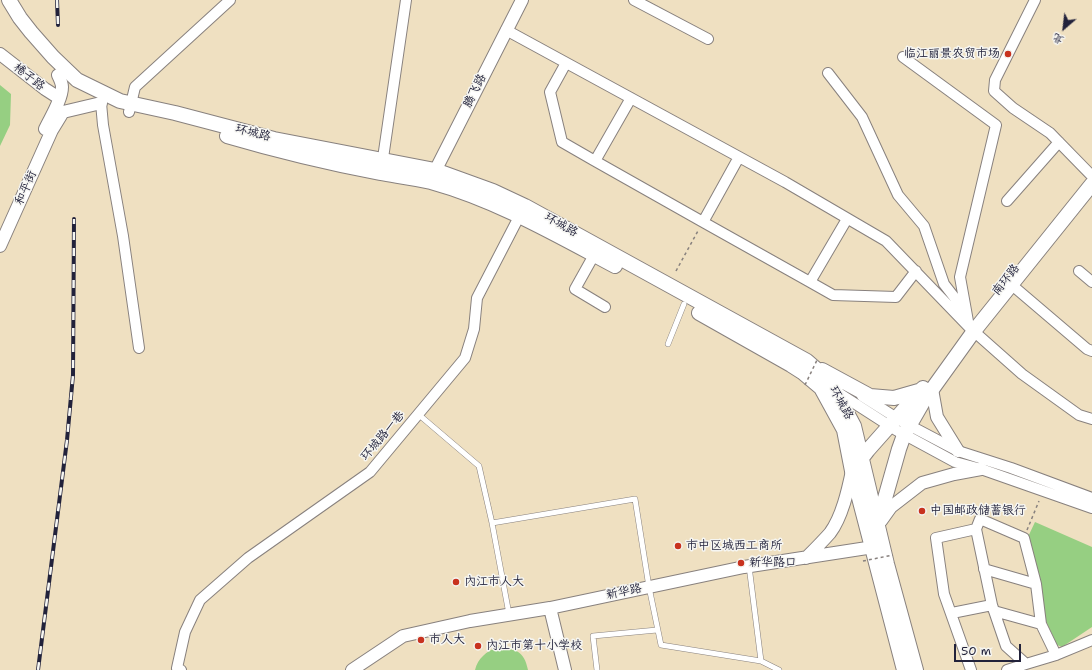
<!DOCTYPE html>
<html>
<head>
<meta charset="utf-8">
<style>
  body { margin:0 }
  #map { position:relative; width:1092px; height:670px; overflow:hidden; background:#efe0c1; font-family:"Shantell Sans","LXGW WenKai TC",sans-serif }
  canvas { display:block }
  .north { position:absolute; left:1044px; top:8px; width:40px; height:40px; -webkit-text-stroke:3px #f6f6f2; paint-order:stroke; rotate:208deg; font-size:11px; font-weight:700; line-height:16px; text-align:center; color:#22223b }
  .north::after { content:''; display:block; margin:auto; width:14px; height:18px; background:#22223b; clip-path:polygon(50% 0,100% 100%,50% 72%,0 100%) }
  .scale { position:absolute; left:954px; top:644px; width:67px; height:18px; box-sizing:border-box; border:2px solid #22223b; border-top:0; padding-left:5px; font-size:12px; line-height:14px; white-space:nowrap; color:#22223b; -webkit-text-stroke:3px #f6f6f2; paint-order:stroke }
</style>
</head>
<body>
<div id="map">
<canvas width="1092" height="670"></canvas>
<div class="north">北</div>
<div class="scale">50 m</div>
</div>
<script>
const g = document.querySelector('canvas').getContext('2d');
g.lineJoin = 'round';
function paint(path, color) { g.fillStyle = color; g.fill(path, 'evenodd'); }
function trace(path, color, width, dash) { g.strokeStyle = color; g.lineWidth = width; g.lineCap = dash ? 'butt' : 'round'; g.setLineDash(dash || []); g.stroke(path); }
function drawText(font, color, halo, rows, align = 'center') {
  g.font = font + ' "Shantell Sans","LXGW WenKai TC",sans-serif'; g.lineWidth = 3; g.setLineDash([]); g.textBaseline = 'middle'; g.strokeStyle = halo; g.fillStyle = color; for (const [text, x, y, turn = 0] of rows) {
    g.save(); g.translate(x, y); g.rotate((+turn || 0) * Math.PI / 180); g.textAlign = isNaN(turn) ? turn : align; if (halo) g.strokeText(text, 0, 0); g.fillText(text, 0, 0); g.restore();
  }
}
paint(new Path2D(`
  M0 85 11 94 10 125 0 146Z
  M1035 522 1092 547V627L1062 647 1057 645 1046 621 1040 583 1027 539Z
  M497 647C515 649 524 650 528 670H475C478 658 486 652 497 647Z`), '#96cf82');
const service = new Path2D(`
  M668 344 684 304
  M418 414 479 466 492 523
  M509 614 492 523 635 499 649 587 661 645 761 661 749 566
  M761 661 779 670
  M597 670 593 636 657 630`);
const minor = new Path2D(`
  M634 0 708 39
  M1035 0 995 80 994 91 1013 108 1050 133 1092 176
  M506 30 785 182 886 241 969 327 1022 374 1079 415 1092 419
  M903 57 996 125 960 277 969 327
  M566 63 550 92 562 142 595 161
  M828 73 862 117 898 195 924 226 944 284 965 311
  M631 98 595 161 703 222
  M101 103 103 125 123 236 139 348
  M129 112 135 87 230 0
  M739 157 703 222 810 282
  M382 165 406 0
  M1007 201 1059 142
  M847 219 810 282 833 295 896 297 916 271
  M594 255 575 289 605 307
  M1079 271 1092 282
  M1006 280 1087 349 1092 351
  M837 392 896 430 955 462 981 469 1092 508
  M862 396 903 422 958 451 1011 468 1092 498
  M980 519 1024 538 1036 584 1041 624 1056 655 1026 664 1006 646 992 605 976 529Z
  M984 569 1036 584
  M994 611 1041 624
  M952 613 992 605
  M1056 655 1092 640
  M181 670 177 668 185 632 200 600 248 558 370 472 465 358 474 329 477 298 522 211
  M971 670 944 594 936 538 976 529
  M1007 670 1026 664`);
const tertiary = new Path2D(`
  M0 54 45 89 59 98
  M45 129C50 118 62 100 62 87 62 83 60 79 58 75
  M432 177 522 0
  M0 246 52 130 63 112 101 103
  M932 389 937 417 958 451
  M881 521 891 507 922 483 954 474 981 469
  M806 558C814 550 823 541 830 533 842 517 848 490 852 471
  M550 608 565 670
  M352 670 403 636 470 621 550 608 744 567 880 546`);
const secondary = new Path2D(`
  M9 0 20 18 31 32 53 57 77 80 120 101 175 113 274 139 435 170 493 191 525 206 807 361 830 381 854 426 887 564 916 670
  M227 136C278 151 329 163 380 173 397 176 414 178 431 182 496 200 555 234 615 266
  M699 313 791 365 802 372 821 388 844 430 852 471 904 670
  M822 370 870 396 894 398 922 390
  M858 463 868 450 923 388
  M878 523 899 449 904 435 923 402 974 331 1092 184`);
trace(service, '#88817e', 6);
trace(minor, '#88817e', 12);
trace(tertiary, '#88817e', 14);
trace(secondary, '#88817e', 16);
trace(new Path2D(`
  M676 271 699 229
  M1027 530 1039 501`), '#88817e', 1.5, [3, 3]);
trace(service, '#fff', 5);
trace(minor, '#fff', 10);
trace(tertiary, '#fff', 12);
trace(secondary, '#fff', 14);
const rail = new Path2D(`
  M57 0 58 25
  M38 670 67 440 73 375 74 219`);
trace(rail, '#22223b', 4);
trace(rail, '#f6f6f2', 2.5, [8]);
trace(new Path2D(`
  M805 385 818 358
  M863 561 893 555`), '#88817e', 1.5, [3, 3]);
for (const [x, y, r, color] of [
  [1008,54,4,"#c8321e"],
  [922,511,4,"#c8321e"],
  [678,546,4,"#c8321e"],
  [741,563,4,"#c8321e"],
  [456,582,4,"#c8321e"],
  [421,640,4,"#c8321e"],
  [478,646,4,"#c8321e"]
]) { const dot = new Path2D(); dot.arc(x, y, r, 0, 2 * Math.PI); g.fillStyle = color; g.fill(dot); trace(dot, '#f6f6f2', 1.5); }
drawText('12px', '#22223b', '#f6f6f2', [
  ["临江丽景农贸市场",1000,54,"right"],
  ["中国邮政储蓄银行",930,511],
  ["市中区城西工商所",686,546],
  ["新华路口",749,563],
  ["内江市人大",464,582],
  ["市人大",429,640],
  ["内江市第十小学校",486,646]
], 'left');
drawText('12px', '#22223b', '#f6f6f2', [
  ["棬子路",29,77,38],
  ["腾飞路",475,91,-63],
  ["环城路",253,133,14],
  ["和平街",26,188,-66],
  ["环城路",561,225,29],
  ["南环路",1006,280,-52],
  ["环城路",841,403,61],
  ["环城路一巷",383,436,-50],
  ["新华路",624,592,-12]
]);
</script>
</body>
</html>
